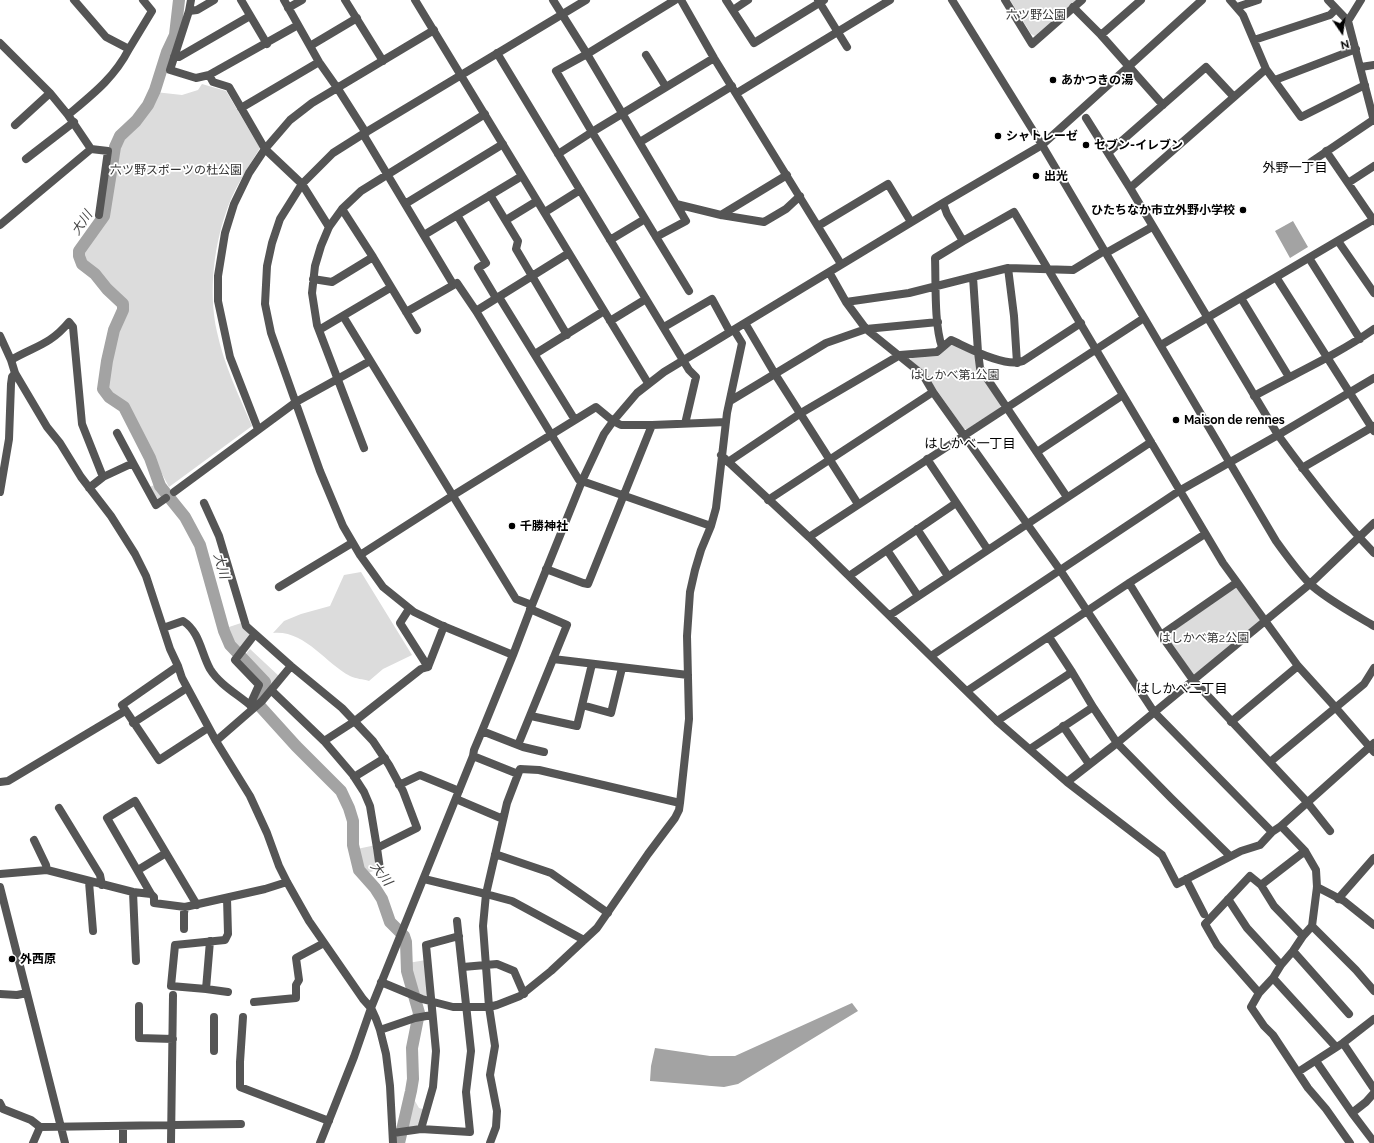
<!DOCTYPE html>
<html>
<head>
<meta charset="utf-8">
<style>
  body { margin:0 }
  #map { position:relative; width:1374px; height:1143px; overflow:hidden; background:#fff; font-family:Raleway,sans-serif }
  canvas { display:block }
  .north { position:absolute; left:1322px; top:12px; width:40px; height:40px; -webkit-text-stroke:3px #fff; paint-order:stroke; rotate:167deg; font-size:11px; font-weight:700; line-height:16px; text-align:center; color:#000 }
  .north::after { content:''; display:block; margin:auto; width:14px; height:18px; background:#000; clip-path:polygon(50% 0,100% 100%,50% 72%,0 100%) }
</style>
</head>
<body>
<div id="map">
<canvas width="1374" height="1143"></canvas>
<div class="north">N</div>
</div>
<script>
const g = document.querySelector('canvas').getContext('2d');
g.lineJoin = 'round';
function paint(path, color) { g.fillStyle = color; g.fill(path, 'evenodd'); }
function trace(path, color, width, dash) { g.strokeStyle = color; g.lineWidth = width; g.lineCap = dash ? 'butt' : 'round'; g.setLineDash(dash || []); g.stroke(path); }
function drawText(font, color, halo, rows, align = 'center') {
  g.font = font + ' Raleway,"Noto Sans JP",sans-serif'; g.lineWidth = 3.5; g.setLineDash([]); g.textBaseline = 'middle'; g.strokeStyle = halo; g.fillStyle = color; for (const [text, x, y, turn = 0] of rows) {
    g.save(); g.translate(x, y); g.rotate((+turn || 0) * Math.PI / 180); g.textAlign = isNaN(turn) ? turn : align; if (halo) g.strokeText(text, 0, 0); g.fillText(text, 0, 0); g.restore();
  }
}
paint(new Path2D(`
  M1010 0H1076L1035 36 1031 34Z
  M202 84 226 91 260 148C249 166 237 184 229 204 214 243 208 291 217 332 224 365 239 396 252 426L169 487 126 406 108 392 105 386 114 336 125 309V305L123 301 99 275 83 262 80 257 81 251 105 217 116 148 121 137 137 121 149 106 155 92 182 95 198 90Z
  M951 343 975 354 1001 405 1000 408 967 429H964L922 369 910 360 912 358 939 356Z
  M162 476 170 491 157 499 150 487 160 482Z
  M361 572 412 655 383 669 369 681C363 679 356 679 350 676 325 663 305 630 273 633L284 621 301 614 330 606 344 575Z
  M1236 587 1261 621 1195 676 1168 640V633Z
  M244 622 254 634 240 652 231 644 226 628Z
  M250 649 280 677 264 695 267 682 244 656Z
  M376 845 378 869 366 874 362 869 357 849Z
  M426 960 429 993 425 997 415 994 408 971V963Z
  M412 1096 419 1108 426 1110 420 1128 402 1130Z`), '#dcdcdc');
paint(new Path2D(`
  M1293 221 1308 247 1290 258 1275 231Z
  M852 1003 858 1011 738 1084 724 1087 650 1081 651 1066 655 1048 710 1056H735Z`), '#a3a3a3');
trace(new Path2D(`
  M179 0 175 35 167 52 155 90 148 105 136 121 120 136 115 147 104 216 79 251V256L82 264 95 274 107 289 123 304V310L114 330 107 361 103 389 109 397 124 407 150 458 160 486 185 517 200 545 224 631 230 645 265 682 261 693 257 701 258 704 296 746 341 791 349 808 353 821V845L359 870 375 888 382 899 390 922 404 936 406 942 407 971 419 1013 412 1048 413 1079 411 1091 399 1143`), '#a3a3a3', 12);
trace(new Path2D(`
  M191 0 189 11 170 70 196 78 209 75 298 25
  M241 0 267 44
  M284 0 319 62 338 89 366 133
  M345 0 383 61
  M415 0 648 383
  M553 0 587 54 676 204 721 215 764 222 786 209 800 196
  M681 0 714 58 841 264
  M726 0 754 43 824 0
  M818 0 847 47
  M952 0 1042 145 1276 541C1286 555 1297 570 1309 583 1326 599 1354 614 1374 626
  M1005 0 1032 44 1082 0
  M1230 0 1243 15 1266 69 1301 117 1365 85
  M1328 0 1348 21 1374 121
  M1073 7 1101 35 1163 105
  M1237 7 1258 0
  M288 8 302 0
  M733 10 748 0
  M189 11 197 10 214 0
  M1348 21 1361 0
  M1101 35 1141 0
  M1254 40 1330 15 1336 9
  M0 43 50 93 68 115 91 149 0 225
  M310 46 357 18
  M129 49 152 11 143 0
  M497 53 689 370 696 377 685 424
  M646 55 666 87
  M174 57H179L250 16
  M1361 67 1374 65
  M209 75 213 82 229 87 265 149 302 184 329 227
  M1275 80 1356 49
  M737 93 890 0
  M241 108 319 62
  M68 115C93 94 114 78 129 49L106 37 74 0
  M1086 118 1130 188 1278 435C1308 476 1339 517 1374 553
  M15 125 50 93
  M363 134 453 284
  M640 142 732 86
  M91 149 108 151 99 215
  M1326 151 1374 221
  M1108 153 1206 67 1234 97
  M558 154 592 132 556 71 587 54 675 0
  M26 159 74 122
  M1311 162 1373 120
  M1348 183 1374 166
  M1130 188 1266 69
  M490 195 518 241 516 249 567 335
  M405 204 503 144
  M342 209 373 257
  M545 212 580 190
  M457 215 486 263 478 268 496 298
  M721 215 787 175
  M506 220 537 201
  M818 226 888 184 911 222
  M424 235 522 176
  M656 237 686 221 676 204
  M610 240 645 219
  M963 241 1014 212 1223 563 1298 666 1336 708 1374 752
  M1338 241 1374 293
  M1106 253 1152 227
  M1309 258 1360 339
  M1008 268 1014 316 1017 363
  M829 272 846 302 866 329 923 375 933 392 1060 570 1154 712 1272 832
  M973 277 978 352 980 368 1067 497
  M1276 277 1374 431
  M313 279 332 282 373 257 417 330
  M689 291 592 132 714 58
  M499 297 575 420
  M1241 298 1289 377
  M846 302 909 293 1008 268 1073 270 1104 251
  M476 311 569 253
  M406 312 457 283 476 311 579 480 711 526
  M343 316 516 599 532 605
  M610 321 646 299
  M745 323 775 374 858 504
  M664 327 712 299 730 332
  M319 330 390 288
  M0 336 11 360 15 373 47 427 60 443 81 477 111 516 135 554 146 576 170 649 178 666 182 678 216 741 250 796 267 833 279 866 287 882 309 921 363 999 371 1008 376 1019 380 1030 386 1054 390 1086 393 1143
  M1161 345 1373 220
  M942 347C934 324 936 283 935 258L963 241 947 214 943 203
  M535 354 604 311
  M11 360C35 346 50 345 69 322L73 327 82 424 103 477
  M1254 396C1294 374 1337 355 1374 329
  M730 401 826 343 866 329 938 322
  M258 429 230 357 218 301V276L225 233 234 204 249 173 265 149 290 120 312 103 434 30
  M117 433 133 463
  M364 448 317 325 312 293 315 266 321 246 329 227 342 209 361 191 485 114
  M1037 452 1123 395
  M721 455 809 537 997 721 1067 782 1162 855 1177 884 1241 851 1260 845 1272 832 1281 826 1374 743
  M927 459 988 550
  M728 462 801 413 900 355 937 352 951 340C969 348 1005 368 1023 361L1081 323
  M1302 468 1374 426
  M89 488 103 477 133 463 156 505 166 498
  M0 492 9 439 11 384 12 377 15 373
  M174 492 296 402 370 361
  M768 500 933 392
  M204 503 219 536 246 626 291 666 342 708 373 741 389 765 403 791 417 828 377 848 370 806 364 792 353 775 324 741 272 691
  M917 529 948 576
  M809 537 1144 318
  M887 550 918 596
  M360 555 452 496 596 407 613 421 621 425H652
  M546 569 583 583 588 584 652 425 726 422
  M849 576 956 503
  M1129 583 1161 635 1193 680 1307 802 1330 831
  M279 587 352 543
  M409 609 400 623 428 667
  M890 615 1151 442
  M163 628 183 621C200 632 201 653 210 669 219 684 237 694 250 705
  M1161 635 1236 583
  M1049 637 1072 672 1093 707 1117 743 1171 798 1230 856
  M513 655 532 605 582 481 604 434 614 420 637 393 664 372 943 203 1042 145 1202 0
  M931 656 1179 491 1278 435 1374 378
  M553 659 688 675
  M178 666 122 705 159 760 208 728
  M967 691 1129 583 1205 534
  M582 705 611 713 622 668
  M252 709 250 705 259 685 235 660 255 634
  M531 716 577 726 592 664
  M997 721 1072 672
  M1231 722 1298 666
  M133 723 187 688
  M1063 726 1089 764
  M482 731 523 747 544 752
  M216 741 262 701 291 666
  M324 741 355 721 421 669 428 667 444 626
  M518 745 567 625 530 609
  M1030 749 1093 707
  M473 756 518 774
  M1270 762 1364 684 1374 668
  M354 777 385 758
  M0 782 8 781 125 711
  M1067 782 1117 743 1310 584 1374 523
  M399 785 420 775 459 791
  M456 799 503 819
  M59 808 100 875 102 885
  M1281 826 1305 851 1316 870 1317 887 1312 926 1303 936 1293 951 1281 965 1273 978 1259 993 1251 1007 1264 1026 1273 1035 1308 1088 1326 1109 1350 1143
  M34 840 46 865 47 870
  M377 848 380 869
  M495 854 551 873 608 913
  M138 870 166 853
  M0 874 47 870 133 892 151 894 154 897V903L185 907 265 889 287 882
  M424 879 486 894 483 926 489 1007 495 1046 490 1075 497 1111 496 1127 490 1143
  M1186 879 1204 914
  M89 882 93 931
  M1261 885 1305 851
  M0 887 65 1143
  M1317 887 1344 901 1374 925
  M133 892 136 961
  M151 894 107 818 135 801 197 905
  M1228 899 1247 928 1281 965
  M1338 899 1374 858
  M1312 926 1356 970 1374 991
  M184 929V913L185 907
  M584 940 512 901 486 894 507 803 520 769 539 770 680 803
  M210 941 206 989 171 986 175 945 225 940 228 934 227 898
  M1293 951 1349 1014
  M463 967 497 964 514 971 524 994
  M1273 978 1336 1047
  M381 982 422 999 453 1007H489L497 1005 520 996 551 971 597 928 648 854 675 818 679 810 680 803 689 719 687 636 690 592 695 570 701 550 711 526 716 508 727 413 742 343 734 330
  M206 989 228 992
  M1259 993 1217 945 1205 924 1250 876 1261 885 1274 906 1303 936
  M0 994 17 995 27 993
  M254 1002 296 998V985L299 980 296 958 324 943
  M139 1006V1038L173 1039
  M214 1017V1051
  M243 1017 240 1062V1087L329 1121
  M380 1030 415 1018 432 1015
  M1343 1043 1374 1089
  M1316 1061 1352 1113 1374 1142
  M1298 1072 1343 1043 1374 1019
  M0 1103 3 1109 31 1120 40 1127 241 1124
  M1352 1113 1366 1102 1374 1093
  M421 1129 470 1132 466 1092 471 1051 457 921
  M393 1133 421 1129 433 1087 436 1051 426 945 459 936
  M33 1143 40 1127
  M123 1143V1126
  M171 1143 173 995
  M320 1143 354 1057 371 1008 473 756 474 750 482 731 513 655 443 626 414 612 383 587 360 555 343 526 320 471 271 333 265 304 267 266 272 243 280 219 302 184 333 153 363 134 586 0`), '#555', 8);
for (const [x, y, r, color] of [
  [1053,80,4,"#000"],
  [998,136,4,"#000"],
  [1086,145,4,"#000"],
  [1036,176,4,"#000"],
  [1243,210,4,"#000"],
  [1176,420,4,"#000"],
  [512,526,4,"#000"],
  [12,959,4,"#000"]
]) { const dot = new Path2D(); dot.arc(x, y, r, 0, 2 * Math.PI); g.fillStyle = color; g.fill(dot); trace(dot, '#fff', 1.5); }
drawText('12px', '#333', '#fff', [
  ["六ツ野公園",1036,15],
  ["六ツ野スポーツの杜公園",176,170],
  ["はしかべ第1公園",955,375],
  ["はしかべ第2公園",1204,638]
]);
drawText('bold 12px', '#000', '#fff', [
  ["あかつきの湯",1061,80],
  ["シャトレーゼ",1006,136],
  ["セブン-イレブン",1094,145],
  ["出光",1044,176],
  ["ひたちなか市立外野小学校",1235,210,"right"],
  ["Maison de rennes",1184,420],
  ["千勝神社",520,526],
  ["外西原",20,959]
], 'left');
drawText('13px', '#000', '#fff', [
  ["外野一丁目",1295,168],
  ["はしかべ一丁目",970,444],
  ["はしかべ二丁目",1182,689]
]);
drawText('italic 13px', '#444', '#fff', [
  ["大川",82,223,-56],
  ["大川",221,566,74],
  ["大川",381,874,53]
]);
</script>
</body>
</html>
